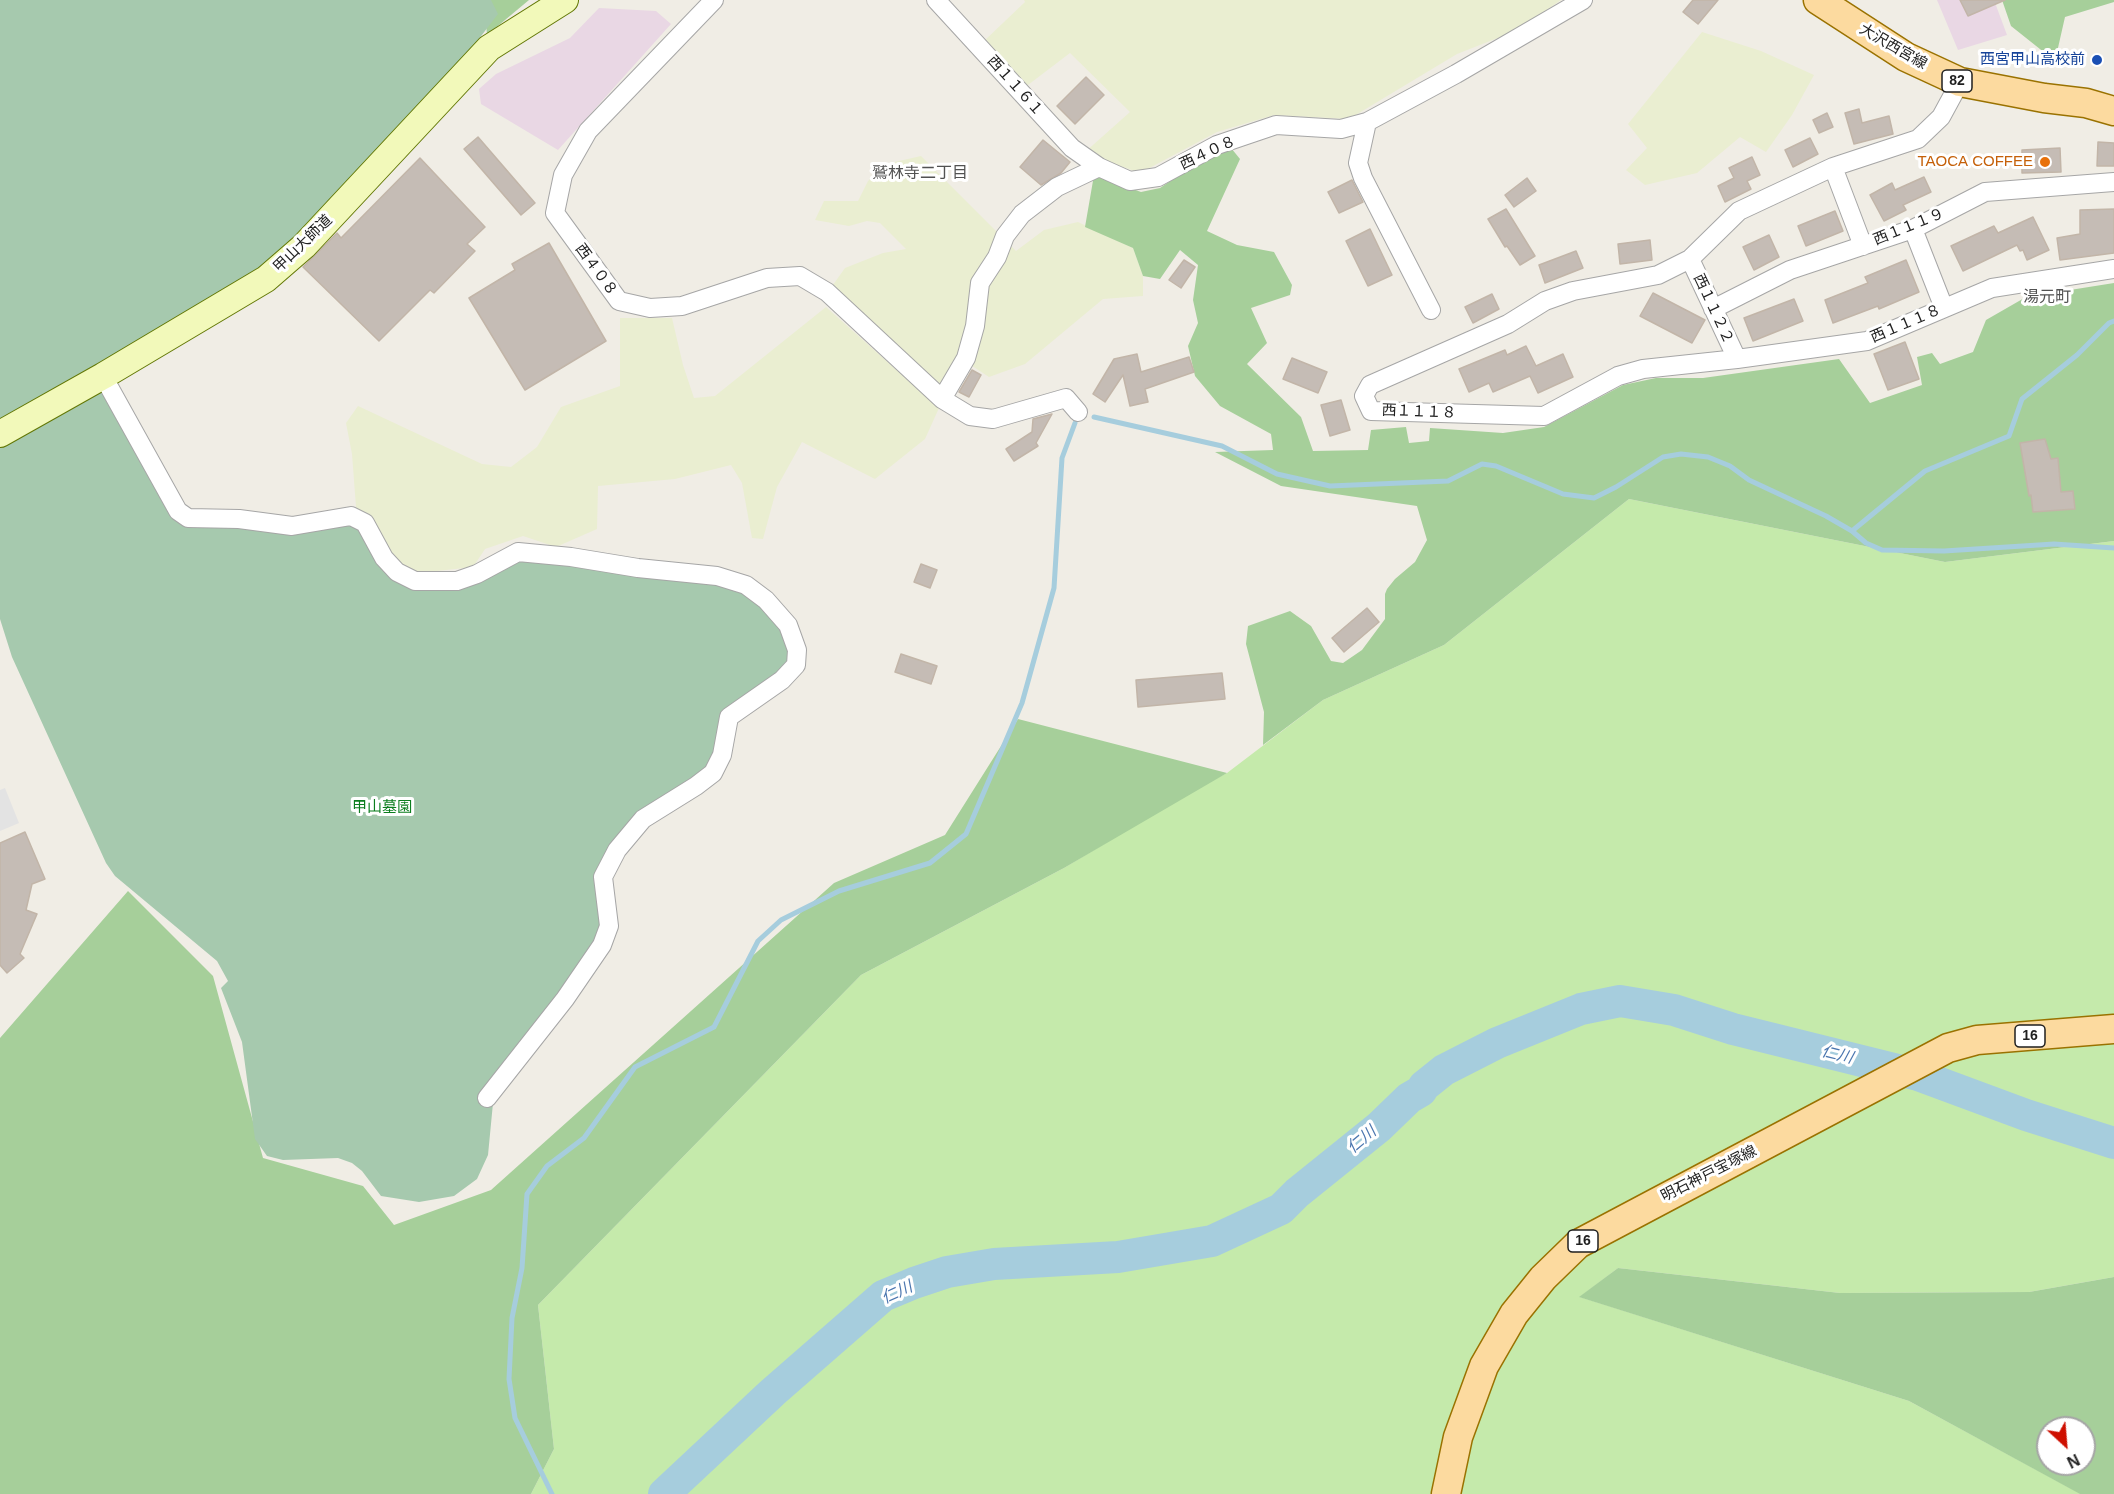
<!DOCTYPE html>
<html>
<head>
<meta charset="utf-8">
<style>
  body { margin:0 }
  #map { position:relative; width:2114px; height:1494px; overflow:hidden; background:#f0ede5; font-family:Arial,sans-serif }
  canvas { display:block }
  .north { position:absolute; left:2036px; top:1416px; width:60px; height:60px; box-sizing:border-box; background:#fff; border:2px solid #a5a5a5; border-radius:50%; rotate:154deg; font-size:16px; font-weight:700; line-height:24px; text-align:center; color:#1f1f1f }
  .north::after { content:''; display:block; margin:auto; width:21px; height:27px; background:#ce0f00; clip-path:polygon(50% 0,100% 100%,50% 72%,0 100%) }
</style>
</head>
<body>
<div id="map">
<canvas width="2114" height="1494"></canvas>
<div class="north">N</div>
</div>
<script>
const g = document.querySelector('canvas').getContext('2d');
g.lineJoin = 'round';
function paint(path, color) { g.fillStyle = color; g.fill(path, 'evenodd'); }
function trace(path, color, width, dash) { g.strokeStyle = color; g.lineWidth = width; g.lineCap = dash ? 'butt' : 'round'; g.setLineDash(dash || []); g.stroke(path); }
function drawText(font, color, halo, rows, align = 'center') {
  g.font = font + ' Arial,"Noto Sans JP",sans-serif'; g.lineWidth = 6; g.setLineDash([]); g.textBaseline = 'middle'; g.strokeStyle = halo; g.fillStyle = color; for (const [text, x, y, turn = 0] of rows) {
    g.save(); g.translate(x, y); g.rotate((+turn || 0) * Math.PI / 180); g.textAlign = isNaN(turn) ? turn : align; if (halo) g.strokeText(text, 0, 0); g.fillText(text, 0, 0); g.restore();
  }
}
paint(new Path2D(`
  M1937 0H1994L2007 35 1958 50Z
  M599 8 656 11 671 24 558 150 481 104 479 89 496 74 570 38Z`), '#e9d7e4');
paint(new Path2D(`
  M1024 0H1561L1518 30 1457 54 1349 119 1274 115 1217 132 1140 173 1084 153 1130 112 1070 53 1024 88 983 42 1025 2Z
  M1702 32 1761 51 1814 75 1792 115 1766 152 1740 137 1697 173 1645 185 1626 170 1647 148 1628 124Z
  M921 156 1016 251 1044 230 1078 222 1133 248 1143 276V296L1103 299 1025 364 989 377 960 358 938 386 830 289 845 268 883 253 906 249 880 223 867 221 849 226 815 220 824 201H858L868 181 886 164Z
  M826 307 939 408 925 439 875 479 802 442 777 487 763 539 752 538 742 483 731 465 675 479 598 486 597 529 556 547 523 536 485 549 473 567 419 573 400 565 390 555 356 507 352 454 346 423 358 406 482 464 511 467 537 447 561 407 620 386V318H672L683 365 694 398 715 396Z`), '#eaeed1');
paint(new Path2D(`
  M1629 499 1945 562 2114 541V1277L2029 1292 1840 1293 1618 1268 1580 1297 1909 1401 2081 1494H531L554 1449 538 1305 861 975 1064 868 1197 788 1227 773 1323 700 1444 645Z`), '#c5eaab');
paint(new Path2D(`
  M484 0H529L487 35Z
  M2002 0H2114V2L2065 17 2055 61 2011 26Z
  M1227 143 1240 159 1207 231 1237 245 1274 252 1292 285 1290 295 1251 308 1267 343 1247 364 1301 417 1313 451 1368 450 1371 430 1406 427 1409 443 1429 441 1430 428 1503 433 1544 427 1623 385 1656 378H1703L1839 359 1870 403 1922 385 1917 357 1932 353 1940 364 1973 352 1986 320 2026 297 2114 283V541L1945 562 1629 499 1444 645 1323 700 1263 745 1264 712 1246 644 1248 626 1290 611 1311 626 1331 661 1343 663 1362 650 1385 619V594L1387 589 1395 579 1415 562 1427 540 1417 506 1281 486 1215 452 1273 450 1271 434 1220 406 1195 376 1188 346 1198 323 1193 300 1198 265 1180 250 1160 279 1143 276 1133 248 1085 227 1094 175 1141 192 1160 188Z
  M1018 719 1227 773 1064 868 861 975 538 1305 554 1449 531 1494H0V1038L128 891 213 976 263 1158 363 1186 394 1225 491 1190 834 883 945 835Z
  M1618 1268 1840 1293 2029 1292 2114 1277V1494H2080L1909 1401 1579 1297ZM2048 1428H2084V1464H2048Z`), '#a6cf9a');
paint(new Path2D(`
  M0 0H491L498 14 452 74 305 228 260 271 19 412 0 420Z
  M102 387 173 514 349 522 360 529 413 585 521 560 714 581C723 585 732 587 741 591 768 604 792 633 790 664L725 711 716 754 708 769 611 846 602 926 594 944 493 1103 488 1155 477 1179 454 1196 419 1202 381 1196 362 1171 352 1163 338 1158 283 1160 267 1156 255 1139 242 1042 221 988 228 981 217 961 115 876 106 863 12 657 0 619V447Z`), '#a6c9ae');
paint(new Path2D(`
  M5 788 19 823 0 831V790Z`), '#e3e3e3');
trace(new Path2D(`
  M1094 417 1222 446 1277 474 1330 486 1448 481 1482 464 1496 466 1563 494 1594 498 1616 487 1663 457 1681 454 1708 457 1730 466 1749 480 1826 516 1852 531 1866 543 1882 550 1944 551 2054 544 2114 548
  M1852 531 1925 471 2009 436 2022 399 2077 355 2109 323 2114 321
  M552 1494 515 1418 509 1379 512 1318 522 1268 527 1194 547 1166 584 1138 635 1067 714 1027 758 941 781 920 839 891 930 863 966 834 1022 703 1054 588 1062 458 1075 423`), '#a6cddd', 5);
trace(new Path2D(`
  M664 1494 773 1392 883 1296 914 1283 947 1272 994 1264 1118 1257 1212 1241 1281 1209 1297 1193 1379 1127 1409 1098 1421 1091 1424 1086 1444 1070 1497 1043 1581 1009 1620 1001 1674 1010 1733 1029 1918 1075 2026 1115 2114 1143`), '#a6cddd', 32);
const building = new Path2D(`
  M1693 0H1718L1698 24 1683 12Z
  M1960 0H2005L1968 16Z
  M1086 77 1104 95 1075 124 1057 106Z
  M1859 109 1862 123 1889 116 1893 134 1854 144 1845 113Z
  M1827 113 1833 127 1819 133 1813 120Z
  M478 137 535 203 521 215 464 149Z
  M1810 138 1818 154 1793 167 1785 150Z
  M1043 140 1070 162 1061 173 1041 185 1020 167Z
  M2098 142 2114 143V166H2097Z
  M2060 148 2061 172 2022 173V150Z
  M1752 157 1760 175 1747 181 1751 189 1725 202 1718 186 1734 178 1729 168Z
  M420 158 485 227 467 244 475 251 434 293 430 290 379 341 303 267 337 233 341 238Z
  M1924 177 1931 192 1903 205 1906 210 1884 221 1870 195 1892 183 1895 190Z
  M1527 178 1536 191 1514 207 1505 195Z
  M1352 180 1363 202 1339 213 1328 192Z
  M1506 209 1535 256 1520 265 1507 246 1505 247 1488 219Z
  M2114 209V253L2060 260 2057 238 2080 234V210Z
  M1835 211 1843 231 1806 246 1798 226Z
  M2033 217 2049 250 2027 260 2023 250 2020 251 2017 245 1963 271 1951 246 1994 226 1998 233Z
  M1370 229 1392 275 1368 286 1346 241Z
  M1769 235 1779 257 1754 270 1743 247Z
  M1650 240 1652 260 1620 264 1618 244Z
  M549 243 606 341 525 390 469 298 515 270 512 264Z
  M1576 251 1583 268 1545 283 1539 265Z
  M1184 260 1195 267 1181 288 1169 280Z
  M1906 260 1919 292 1879 309 1878 306 1833 323 1825 300 1868 283 1865 277Z
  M1653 293 1705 320 1692 343 1640 316Z
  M1492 294 1499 309 1473 323 1465 307Z
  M1794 299 1803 321 1753 341 1744 318Z
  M1905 342 1919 379 1888 390 1874 354Z
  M1526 346 1536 366 1563 354 1573 377 1538 393 1530 376 1493 392 1489 383 1469 392 1459 369 1505 350 1507 355Z
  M1137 354 1141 372 1189 357 1194 372 1145 389 1148 402 1130 406 1123 375 1105 402 1093 394 1114 359Z
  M1292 358 1327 372 1318 393 1283 379Z
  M972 370 981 375 969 397 959 392Z
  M1341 400 1350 430 1330 436 1321 405Z
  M1052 414 1036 443 1038 446 1014 461 1006 449 1032 432 1033 419Z
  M2045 439 2051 459 2058 458 2061 492 2073 491 2075 509 2033 512 2031 495 2029 496 2020 443Z
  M921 564 937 570 930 588 914 582Z
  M1367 608 1379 622 1344 652 1332 638Z
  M901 654 937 666 931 684 895 672Z
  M1222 673 1225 699 1138 707 1136 680Z
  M25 832 45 879 32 884 26 910 37 914 20 954 24 958 7 973 0 965V843Z`);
paint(building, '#c5bcb5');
trace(building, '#c2b5a8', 1.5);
const street = new Path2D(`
  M714 0 588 131 563 175 555 213 619 301 650 308 682 306 767 278 800 276 827 292 942 399 970 416 993 419 1066 398 1078 412
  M936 0 1072 148 1099 167
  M1960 82 1941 117 1918 139 1833 167 1739 211 1690 259 1658 275 1573 291 1545 301 1508 324 1370 385 1364 396 1371 411 1544 416 1618 376 1643 369 1737 359 1867 341 1992 288 2114 269
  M1367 122 1358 163 1363 178 1431 310
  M1833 167 1863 246
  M1913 229 1944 308
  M1690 259 1737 359
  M1713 309 1790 270 1913 229 1985 192 2114 182
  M103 376 178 511 188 518 239 519 292 526 351 516 365 523 384 558 397 572 415 581H457L477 574 518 552 571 557 638 568 717 576 746 585 766 600 788 625 797 650 796 665 782 680 729 717 722 755 713 773 696 786 643 819 617 850 603 877 609 926 602 945 565 999 487 1098
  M942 399 966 358 975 326 980 283 997 257 1005 236 1022 214 1057 187 1099 167 1130 181 1158 177 1217 145 1276 125 1341 129 1367 122 1456 74 1583 0`);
const secondary = new Path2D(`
  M0 434 103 376 266 279 304 246 489 48 565 0`);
const primary = new Path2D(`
  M1818 0 1906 57 1960 82 2044 98 2086 103 2114 111
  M1446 1494 1458 1437 1484 1366 1514 1314 1543 1278 1578 1244 1948 1048 1977 1040 2114 1029`);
trace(street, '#a6a6a6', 20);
trace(secondary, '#627705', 28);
trace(primary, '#9a7200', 31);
trace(street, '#fff', 18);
trace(secondary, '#f2f9ba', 26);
trace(primary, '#fcda9f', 28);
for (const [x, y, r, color] of [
  [2097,60,6,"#1a4fb4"],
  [2045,162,6,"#e8710a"]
]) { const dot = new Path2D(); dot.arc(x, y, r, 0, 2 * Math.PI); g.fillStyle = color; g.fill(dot); trace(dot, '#fff', 2); }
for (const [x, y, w] of [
  [1957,81,30],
  [2030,1036,30],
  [1583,1241,30]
]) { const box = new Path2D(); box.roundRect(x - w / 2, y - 11, w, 22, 4.5); g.fillStyle = '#fff'; g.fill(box); trace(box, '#1f1f1f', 1.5); }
drawText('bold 14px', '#1f1f1f', null, [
  ["82",1957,81],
  ["16",2030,1036],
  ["16",1583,1241]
]);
drawText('15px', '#1f1f1f', '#fff', [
  ["大沢西宮線",1893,47,30],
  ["西１１６１",1015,86,48],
  ["西４０８",1208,153,-25],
  ["西１１１９",1909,227,-22],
  ["甲山大師道",303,244,-44],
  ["西４０８",596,270,54],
  ["西１１２２",1713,309,65],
  ["西１１１８",1906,324,-23],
  ["西１１１８",1419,412,2],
  ["明石神戸宝塚線",1709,1174,-27]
]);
drawText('15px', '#164399', '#fff', [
  ["西宮甲山高校前",2085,60]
], 'right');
drawText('15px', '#c56008', '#fff', [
  ["TAOCA COFFEE",2033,162]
], 'right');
drawText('15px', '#0c7e1e', '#fff', [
  ["甲山墓園",382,808]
]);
drawText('16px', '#525252', '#fff', [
  ["鷲林寺二丁目",920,174],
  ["湯元町",2047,298]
]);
drawText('italic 16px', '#4b76af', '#fff', [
  ["仁川",1837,1055,14],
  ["仁川",1362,1140,-40],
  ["仁川",897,1293,-25]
]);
</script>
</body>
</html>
